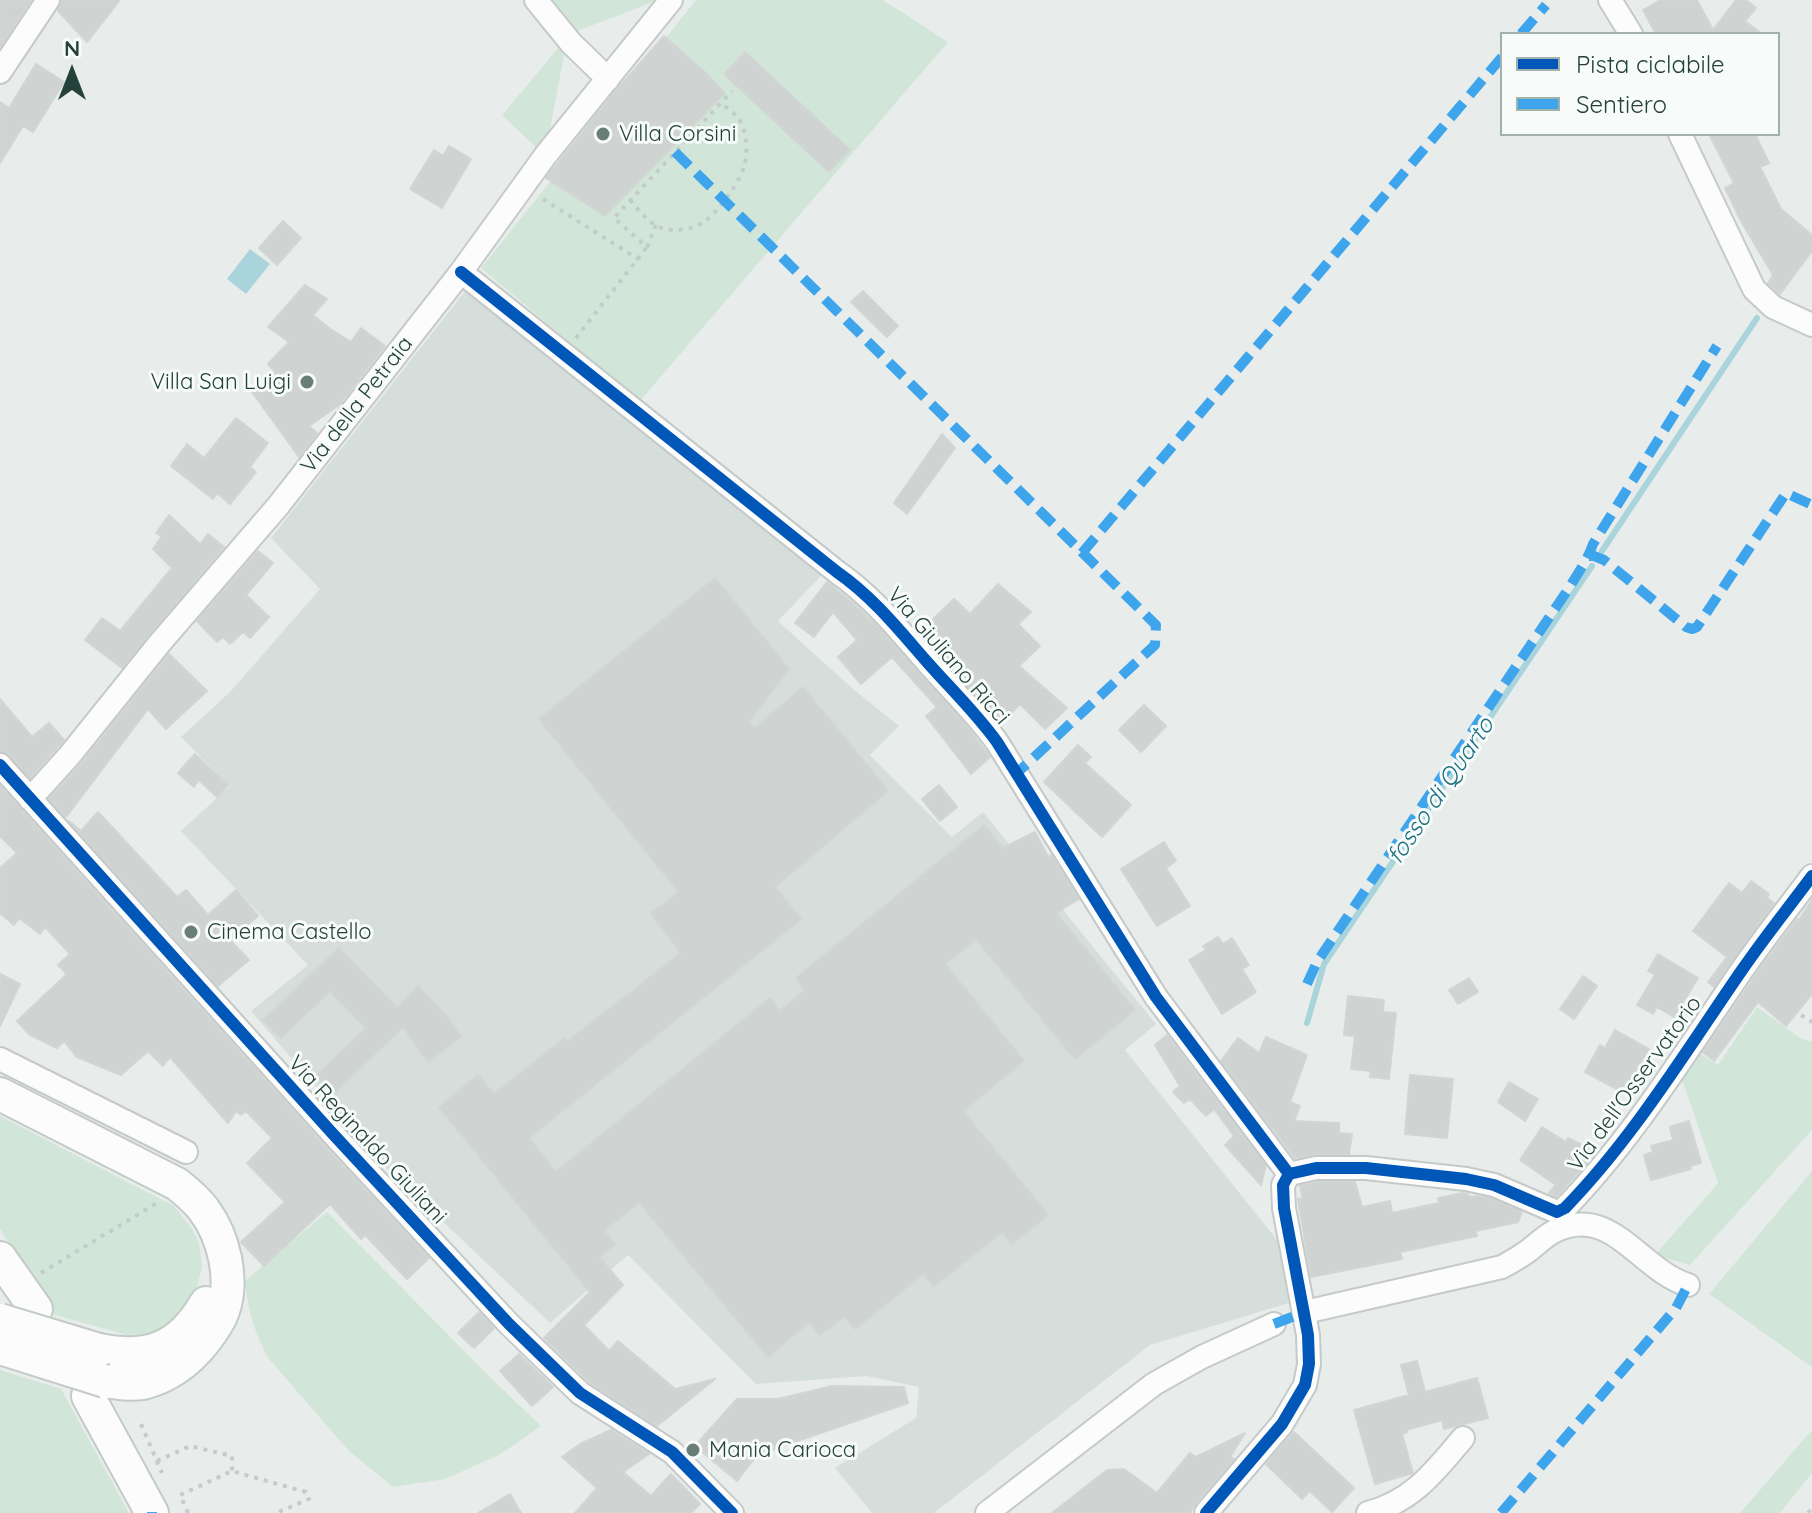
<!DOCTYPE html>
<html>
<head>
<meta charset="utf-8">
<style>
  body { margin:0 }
  #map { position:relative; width:1812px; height:1513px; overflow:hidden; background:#e8edeb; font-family:Quicksand,sans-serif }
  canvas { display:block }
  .legend { position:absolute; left:1500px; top:32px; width:280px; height:104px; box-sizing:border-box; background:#f7fbf9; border:2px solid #a3b1ad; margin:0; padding:10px 14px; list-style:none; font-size:24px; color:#24423a }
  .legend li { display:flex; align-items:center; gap:16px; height:40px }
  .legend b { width:40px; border:2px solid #a3b1ad }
  .north { position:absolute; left:32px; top:32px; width:80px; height:80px; -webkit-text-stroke:6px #f7fbf9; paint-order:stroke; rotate:0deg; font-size:22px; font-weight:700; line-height:32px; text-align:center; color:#24423a }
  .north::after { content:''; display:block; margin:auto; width:28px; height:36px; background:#24423a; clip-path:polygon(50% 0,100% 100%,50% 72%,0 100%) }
</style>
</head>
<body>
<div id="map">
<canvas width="1812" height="1513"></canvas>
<ul class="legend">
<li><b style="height:10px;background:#0057b8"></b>Pista ciclabile</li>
<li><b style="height:10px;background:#3ea4ec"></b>Sentiero</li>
</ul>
<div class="north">N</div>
</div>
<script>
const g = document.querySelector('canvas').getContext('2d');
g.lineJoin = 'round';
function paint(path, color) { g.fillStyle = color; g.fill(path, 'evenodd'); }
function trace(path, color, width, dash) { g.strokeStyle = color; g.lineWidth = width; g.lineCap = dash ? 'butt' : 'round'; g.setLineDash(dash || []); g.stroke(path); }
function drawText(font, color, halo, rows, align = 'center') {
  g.font = font + ' Quicksand,sans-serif'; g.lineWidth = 6; g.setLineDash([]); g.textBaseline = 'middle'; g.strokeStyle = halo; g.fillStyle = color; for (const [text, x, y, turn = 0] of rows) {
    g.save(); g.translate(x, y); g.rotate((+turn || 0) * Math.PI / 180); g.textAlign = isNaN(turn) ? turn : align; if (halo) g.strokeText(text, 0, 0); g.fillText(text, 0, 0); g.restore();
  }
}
paint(new Path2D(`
  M477 276 834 562 778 621 853 689 899 726 870 755 952 837 983 812 1156 1024 1125 1050 1277 1240 1289 1303 1150 1345 934 1513H872L835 1468 916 1418 919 1387 867 1376 756 1384 628 1255 550 1323 383 1165 251 1011 308 965 181 831 230 786 181 737 230 692 320 589 271 538Z`), '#d6dedb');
paint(new Path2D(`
  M550 0H658L575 32Z
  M696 0H883L948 42 640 401 481 268Z
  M560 46 565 50 545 156 502 115Z
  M1757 1007 1800 1038 1812 1042V1130L1690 1265 1655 1255 1718 1183 1680 1074 1694 1050 1718 1065Z
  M0 1116 174 1206 192 1229 199 1243 202 1266 196 1292 179 1319 157 1333 127 1335 55 1315 0 1229Z
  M1812 1171V1367L1709 1294Z
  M327 1212 495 1382 541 1426 501 1454 445 1479 393 1487 349 1451 269 1359C254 1332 248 1311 245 1281Z
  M0 1370 61 1389 129 1513H0Z
  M1812 1430V1473L1780 1513H1740Z`), '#d1e6d8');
paint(new Path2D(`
  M250 249 270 264 246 294 227 279Z`), '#a9d4db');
trace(new Path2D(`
  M1602 551 1757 318
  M1307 1023 1324 964 1592 566`), '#a9d4db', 6);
const building = new Path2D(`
  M0 0H31L0 47Z
  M62 0H120L87 42 58 11Z
  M1661 0H1697L1713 30 1736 0H1746L1756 8 1745 21 1762 34H1656L1643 10Z
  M664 36 705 72 725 93 605 216 546 178 613 94Z
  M745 52 850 150 829 172 724 74Z
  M36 64 64 82 33 132 23 126 0 163V102L9 108Z
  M1709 134H1755L1769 163 1760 167 1781 209 1812 235V251L1780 294 1768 283 1773 275 1741 221 1725 188 1734 183Z
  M449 146 471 159 442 208 410 189 434 150 443 156Z
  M283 221 301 238 277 265 259 248Z
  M305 285 327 299 313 315 329 328 351 342 361 328 385 346 339 405 309 426 317 433 299 457 252 392 276 373 268 364 289 342 268 327Z
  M863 291 898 326 887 337 851 302Z
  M236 418 268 443 250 467 256 472 230 504 217 493 213 499 171 466 187 444 204 458Z
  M942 434 955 448 907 514 894 503Z
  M169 515 200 544 208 534 224 547 122 668 85 640 102 618 120 631 172 568 153 549 162 536 156 533Z
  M258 551 273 563 246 595 269 617 250 638 243 632 230 644 223 637 217 642 197 621Z
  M715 578 789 669 749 722 755 728 803 687 888 791 775 887 801 919 529 1138 556 1172 770 998 780 1011 805 990 796 978 984 825 1003 848 1035 832 1048 857 1051 855 1079 899 1056 913 1135 1010 1075 1059 976 939 945 964 1024 1061 963 1111 1048 1215 1012 1244 1002 1232 934 1286 923 1274 855 1329 845 1316 820 1335 809 1322 768 1357 639 1202 604 1231 615 1244 599 1257 623 1285 584 1325 609 1351 618 1341 675 1389 715 1379 657 1426 589 1382 544 1338 590 1292 439 1107 478 1075 494 1094 565 1038 568 1041 681 953 651 913 679 892 539 719Z
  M827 582 853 603 875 624 962 720 985 750 990 757 971 774 926 716 937 707 892 657 861 684 838 657 857 640 833 612 814 637 795 623Z
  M998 584 1031 612 1018 624 1040 646 1019 666 1067 708 1045 729 1020 704 1001 724 918 630 926 623 928 624 954 599 970 614Z
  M169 654 207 691 166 729 148 709 66 817 49 799 80 765Z
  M0 699 32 737 49 723 64 740 30 778 10 756 0 751Z
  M1144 705 1166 726 1141 752 1119 730Z
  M1078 745 1091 757 1085 763 1131 805 1102 837 1044 782Z
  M195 754 228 785 217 797 199 780 194 787 178 773Z
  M939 785 957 807 940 821 922 799Z
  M0 786 323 1144 429 1258 407 1279 365 1235 361 1239 330 1204 264 1266 241 1242 285 1202 247 1163 272 1138 246 1111 241 1115 236 1111 228 1123 170 1057 163 1066 148 1051 121 1075 77 1057 64 1041 57 1048 30 1035 17 1021 67 974 58 965 70 954 45 927 40 934 19 918 14 925 0 913V868L17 853 0 836Z
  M98 812 177 897 186 890 208 915 236 890 258 916 230 940 249 960 218 986 69 821 81 831Z
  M1164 842 1176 861 1166 868 1190 906 1157 926 1121 869Z
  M1751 881 1769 894 1767 898 1774 903 1714 987 1708 982 1727 957 1693 931 1729 883 1742 893Z
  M1812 900V994L1786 1026 1758 1002 1714 1061 1703 1052 1762 966 1797 919 1799 920Z
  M1218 937 1223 944 1232 938 1249 965 1242 969 1256 992 1222 1014 1189 960 1206 950 1203 946Z
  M339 948 397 1008 418 986 448 1018 461 1036 428 1062 403 1027 333 1094 316 1076 366 1028 330 991 281 1038 263 1020Z
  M1658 954 1698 978 1674 1017 1657 1007 1653 1014 1637 1005 1655 975 1648 971Z
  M0 974 20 984 0 1026Z
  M1583 976 1597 986 1574 1019 1560 1009Z
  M1469 978 1478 992 1458 1004 1449 990Z
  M1348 996 1384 1000 1383 1012 1396 1013 1389 1079 1370 1077 1371 1071 1351 1069 1355 1036 1344 1035Z
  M1615 1030 1649 1049 1624 1093 1585 1072 1600 1045 1605 1048Z
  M1167 1035 1266 1166 1261 1185 1225 1145 1234 1136 1214 1109 1206 1116 1190 1099 1184 1103 1173 1092 1180 1086 1155 1045Z
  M1266 1037 1307 1055 1290 1102 1300 1106 1294 1121 1339 1123V1133L1352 1134 1349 1154H1316L1295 1158 1221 1061 1238 1038 1259 1053Z
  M1410 1075 1453 1079 1447 1138 1405 1134Z
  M1509 1082 1538 1099 1525 1121 1498 1102Z
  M1689 1121 1701 1163 1690 1166 1691 1169 1651 1180 1644 1155 1653 1152 1651 1146 1673 1140 1670 1127Z
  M1542 1127 1566 1142 1568 1138 1590 1149 1586 1154 1591 1158 1556 1197 1549 1193 1556 1185 1520 1160Z
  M1318 1182H1355L1362 1207 1390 1201 1392 1213 1439 1203 1438 1198 1463 1193 1468 1194V1197L1479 1196 1490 1198 1522 1212 1518 1222 1476 1231 1477 1236 1400 1252 1402 1259 1311 1277 1298 1199 1303 1198 1300 1186Z
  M479 1312 494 1328 474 1348 458 1333Z
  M519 1354 553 1387 532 1406 500 1371Z
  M1417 1361 1425 1392 1477 1378 1488 1418 1444 1429 1442 1420 1406 1430 1407 1432 1402 1434 1413 1473 1375 1484 1354 1410 1409 1395 1401 1365Z
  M832 1386 904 1387 908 1403 774 1449 769 1455 762 1449 737 1481 695 1446 737 1399H778Z
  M611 1430 649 1454 623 1472 651 1496 671 1474 700 1504 691 1513H575L597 1488 562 1457 580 1444Z
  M1294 1432 1354 1488 1332 1512 1310 1491 1302 1499 1266 1464Z
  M1245 1433 1230 1457 1234 1459 1195 1504 1190 1513H1052L1107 1470 1124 1469 1157 1493 1190 1453 1196 1457Z
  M510 1494 521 1513H478Z`);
paint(building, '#cfd4d2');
trace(building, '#d1d6d4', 2);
const minor = new Path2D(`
  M536 0 571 43 608 79
  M1610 0 1631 34
  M0 72 48 0
  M1680 134 1754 289 1773 307 1812 325
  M461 272 837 572C873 597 899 630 928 663 951 689 976 713 997 742L1156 997 1289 1174
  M0 765 333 1134 509 1324 580 1393 672 1452 732 1513
  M30 799 69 756 159 644 278 506 461 272 545 156 671 0
  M0 1059 186 1152
  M1305 1312 1502 1267C1511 1262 1520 1257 1528 1251 1536 1245 1544 1237 1553 1232 1611 1202 1639 1270 1688 1285
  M987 1513 1154 1384 1202 1357 1274 1324
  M1206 1513 1282 1424 1305 1385 1309 1364 1308 1335 1284 1208 1283 1185 1289 1174 1316 1168H1366L1466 1179 1494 1185 1557 1212 1565 1208C1634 1137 1686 1051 1742 970 1764 938 1789 907 1812 876
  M1368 1513C1413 1501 1434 1472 1463 1438`);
const secondary = new Path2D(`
  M0 1094 177 1184C187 1192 197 1200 204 1210 224 1237 234 1279 223 1311 219 1322 211 1333 204 1342 188 1362 167 1377 143 1383 130 1385 118 1383 105 1381
  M0 1258 36 1309
  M99 1350C149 1360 180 1348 206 1303
  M88 1396 152 1513`);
trace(minor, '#c5cac8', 26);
trace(secondary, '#c3cbc8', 36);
trace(new Path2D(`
  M543 199 638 259
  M630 200C638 209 646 220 657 226 669 233 692 230 704 222 718 212 739 183 744 167 748 154 747 132 739 119 735 113 726 108 721 103
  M656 225 647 247 614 218 732 91
  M576 338 647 247
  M1801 1015 1812 1022
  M41 1273 157 1203
  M141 1424 162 1473
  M157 1461 190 1446 232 1456V1471
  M188 1513 180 1495 232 1471 306 1492 309 1499 276 1513
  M1808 1513 1812 1508`), '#c3ccca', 4, [4, 6]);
trace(minor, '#fcfcfc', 22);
trace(secondary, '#fcfcfc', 32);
const secondaryBridge = new Path2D(`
  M0 1320 99 1350
  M0 1348 105 1381`);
trace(secondaryBridge, '#c3cbc8', 36, []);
trace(secondaryBridge, '#fcfcfc', 32);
trace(new Path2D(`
  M1521 34 1546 5
  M675 152 1156 625 1155 645 1017 773
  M1082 553 1502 57
  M1589 556H1594L1604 560 1686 627 1692 629 1697 627 1786 493 1812 505
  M1307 984 1317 962 1569 588C1578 573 1588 559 1593 544L1717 346
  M1274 1324 1305 1312
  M152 1513V1512
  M1501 1513 1676 1308 1688 1285`), '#3ea4ec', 10, [20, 10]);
trace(new Path2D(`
  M461 272 837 572C873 597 899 630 928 663 951 689 976 713 997 742L1156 997 1289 1174
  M0 765 333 1134 509 1324 580 1393 672 1452 732 1513
  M1206 1513 1282 1424 1305 1385 1309 1364 1308 1335 1284 1208 1283 1185 1289 1174 1316 1168H1366L1466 1179 1494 1185 1557 1212 1565 1208C1634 1137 1686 1051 1742 970 1764 938 1789 907 1812 876`), '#0057b8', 12);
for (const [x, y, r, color] of [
  [603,134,8,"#697e78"],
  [307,382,8,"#697e78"],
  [191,932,8,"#697e78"],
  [693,1450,8,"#697e78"]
]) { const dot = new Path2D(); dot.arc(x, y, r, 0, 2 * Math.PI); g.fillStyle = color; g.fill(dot); trace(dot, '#f7fbf9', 3); }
drawText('22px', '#24423a', '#f7fbf9', [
  ["Villa Corsini",619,134],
  ["Villa San Luigi",291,382,"right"],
  ["Cinema Castello",207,932],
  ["Mania Carioca",709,1450]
], 'left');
drawText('22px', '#24423a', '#f7fbf9', [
  ["Via della Petraia",357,405,-52],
  ["Via Giuliano Ricci",948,656,49],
  ["Via dell'Osservatorio",1635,1084,-54],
  ["Via Reginaldo Giuliani",367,1140,47]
]);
drawText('italic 24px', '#1c6f80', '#f7fbf9', [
  ["fosso di Quarto",1441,791,-56]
]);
</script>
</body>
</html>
